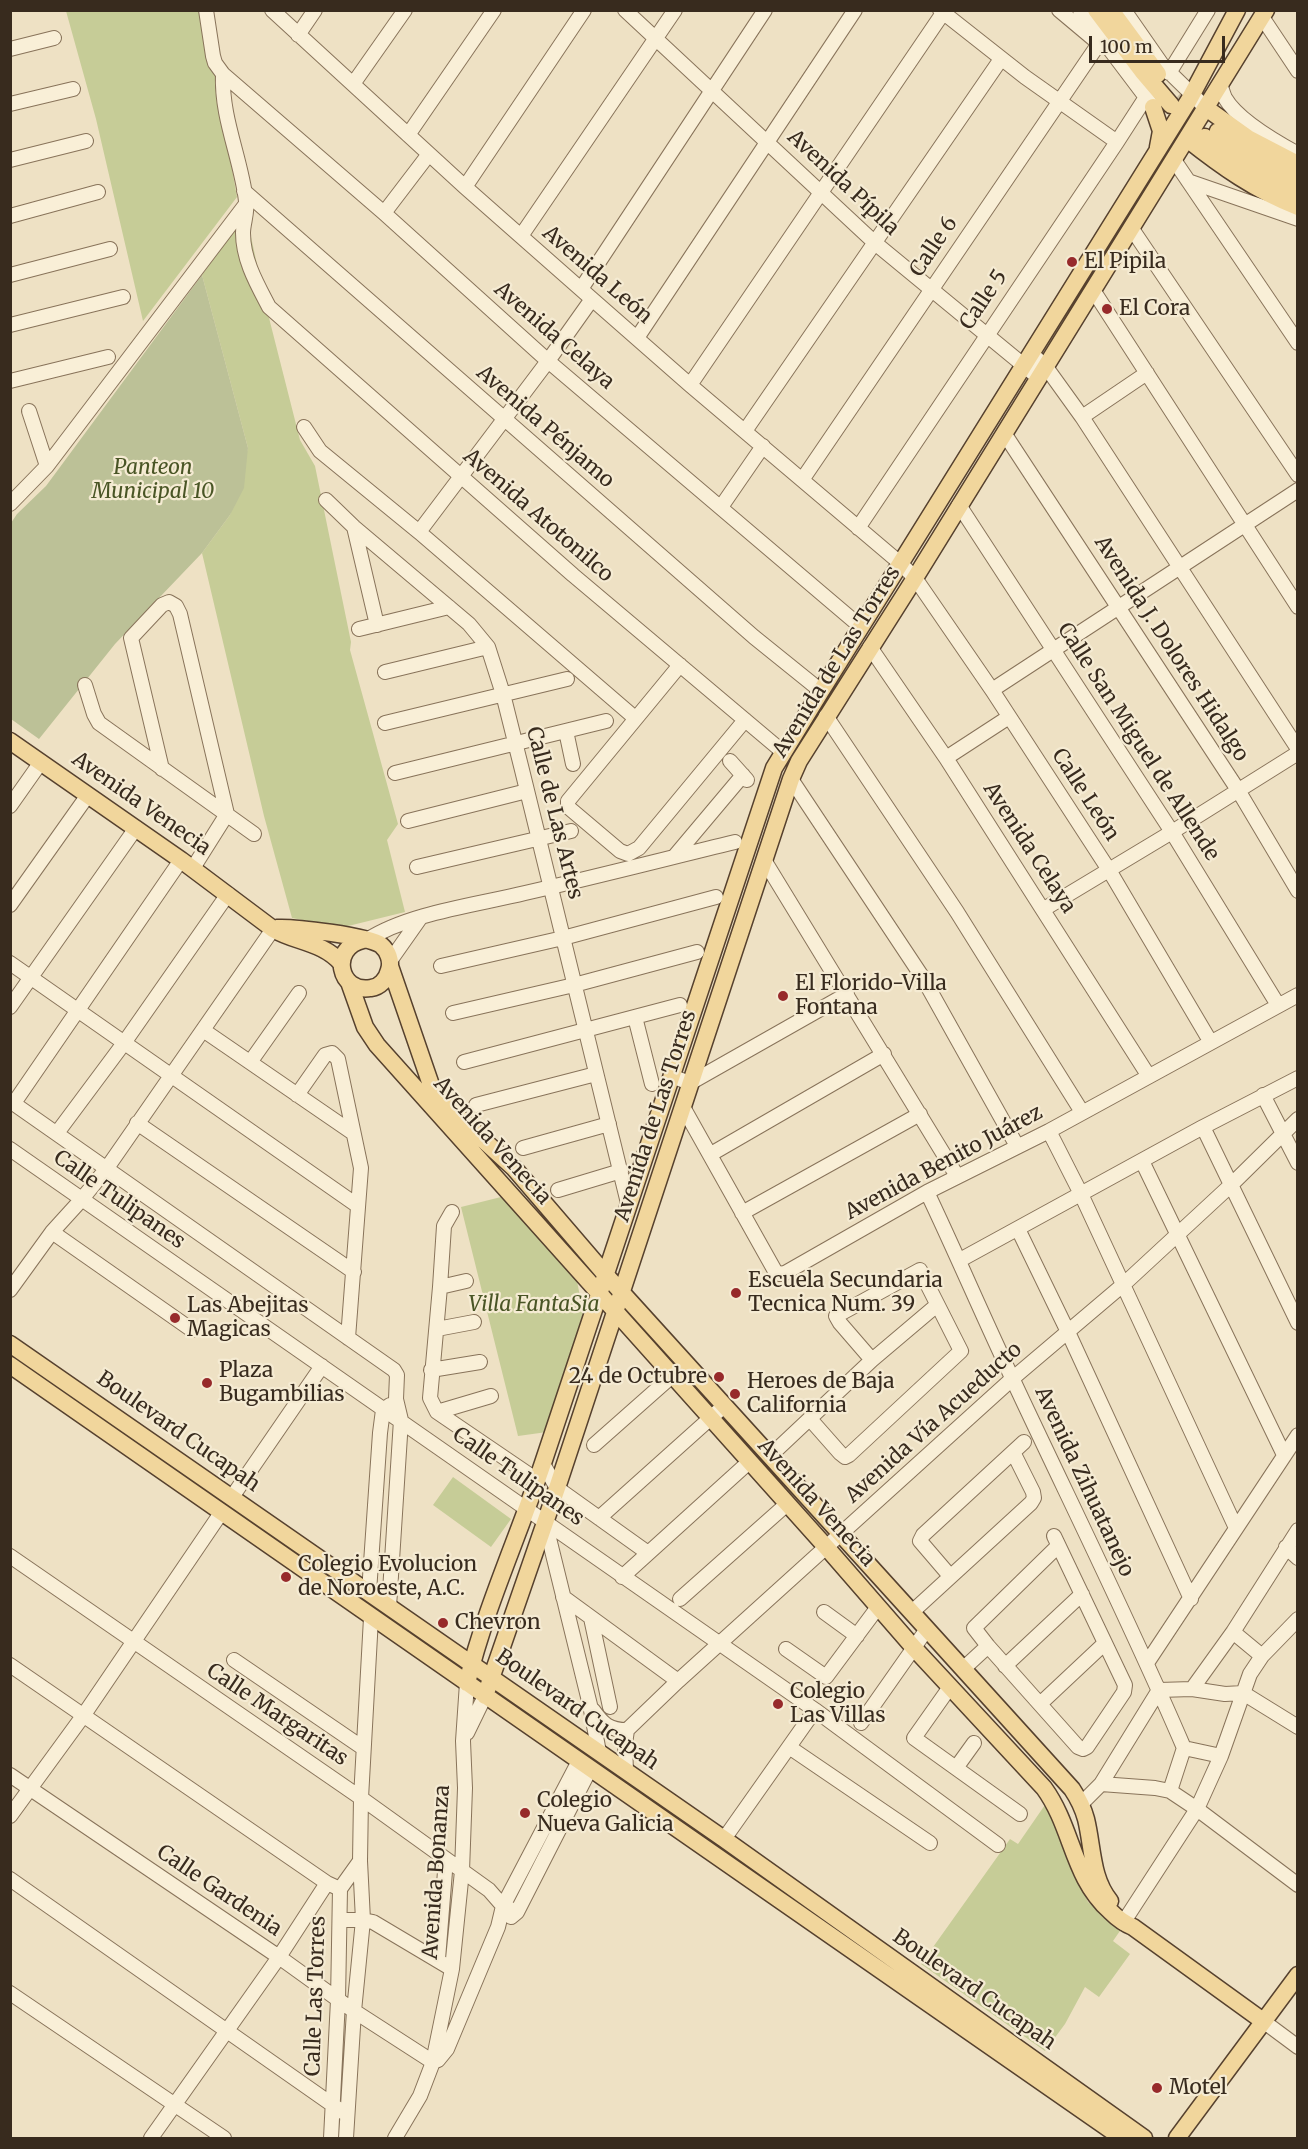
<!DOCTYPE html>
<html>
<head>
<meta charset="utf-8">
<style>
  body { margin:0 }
  #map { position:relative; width:1308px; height:2149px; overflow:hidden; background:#eee1c4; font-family:Merriweather,serif }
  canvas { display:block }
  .frame { position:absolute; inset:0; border:12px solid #382b1e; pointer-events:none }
  .scale { position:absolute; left:1089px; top:36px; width:136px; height:27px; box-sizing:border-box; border:3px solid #382b1e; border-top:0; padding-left:8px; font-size:18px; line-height:21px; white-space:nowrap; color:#382b1e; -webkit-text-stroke:4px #f5ebd3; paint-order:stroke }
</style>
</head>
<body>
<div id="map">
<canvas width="1308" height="2149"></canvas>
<div class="frame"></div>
<div class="scale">100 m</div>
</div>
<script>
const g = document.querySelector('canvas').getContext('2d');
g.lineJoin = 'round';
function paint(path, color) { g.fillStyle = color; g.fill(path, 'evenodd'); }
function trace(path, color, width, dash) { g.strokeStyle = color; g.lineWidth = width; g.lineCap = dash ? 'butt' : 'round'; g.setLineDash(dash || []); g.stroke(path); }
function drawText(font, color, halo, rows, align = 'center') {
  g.font = font + ' Merriweather,serif'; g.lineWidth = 4.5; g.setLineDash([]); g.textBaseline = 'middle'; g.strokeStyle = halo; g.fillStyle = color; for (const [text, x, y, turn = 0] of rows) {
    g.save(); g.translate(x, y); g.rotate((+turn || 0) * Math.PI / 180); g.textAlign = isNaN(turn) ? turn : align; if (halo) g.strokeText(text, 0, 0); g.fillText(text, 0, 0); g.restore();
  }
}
paint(new Path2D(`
  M66 11H204L237 197 143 321 96 119Z
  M246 214 267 310 300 440 315 466 351 642 350 650 398 824 387 840 405 912 336 929 328 925 292 918 264 816 202 553 230 515 248 448 202 275Z
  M501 1197 577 1281 584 1317 547 1432 518 1436 461 1207Z
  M453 1477 511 1519 491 1547 433 1505Z
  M1047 1802 1052 1810 1088 1902 1122 1928 1113 1941 1130 1954 1099 1997 1085 1987 1065 2024 1045 2051 921 1964 1010 1839 1018 1844Z`), '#c6cc97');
paint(new Path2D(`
  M202 275 248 448 244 488 230 515 202 553 115 644 39 739 11 719V523L17 514 46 486Z`), '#bcc197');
trace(new Path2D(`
  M1178 96 1212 127`), '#cabda3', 16, [16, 8]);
const minor = new Path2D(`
  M206 10 213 56 215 63 223 74C221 118 241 158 246 201 248 212 243 223 243 233 243 260 257 284 269 307L573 575 783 752
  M272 10 465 187 592 299 690 385 900 563 915 578 992 690 1109 870 1210 1041
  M625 10 875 243 1039 378
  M940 10 1025 77 1117 142
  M1059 10 1096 41
  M1080 10 1151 104
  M1124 10 1163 66 1206 108
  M1262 17 1298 71
  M298 35 315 10
  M10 49 54 38
  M1169 73 1208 10
  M223 74 384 213 548 361 861 627
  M353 84 405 10
  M1220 84C1222 89 1223 94 1225 98 1237 119 1276 142 1298 154
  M10 104 73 89
  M408 135 494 10
  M10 160 86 141
  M1174 160 1298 343
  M1188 181 1298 219
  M465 187 584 10
  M244 191 754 637 821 691
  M384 213 429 154
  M10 216 98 192
  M1132 229 1298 475
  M521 236 675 10
  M10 275 110 249
  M581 289 765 10
  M1093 290 1298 607
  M10 325 123 297
  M637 338 855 10
  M1031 353 1046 367 1082 417 1298 749
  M10 381 108 357
  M690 385 943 13
  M29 411 47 466
  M1082 417 1147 373
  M304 427 320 451 419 532 635 718
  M745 431 1001 59
  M1004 433 1238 790 1298 891
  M802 480 1102 39
  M326 500 354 527 469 624 488 647 503 694 522 770 628 1203
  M10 504 47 466 246 204
  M959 505 1172 832 1278 1005
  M721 507 763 446
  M354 527 377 625
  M858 528 1117 142 1146 97
  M419 532 548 361 592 299
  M359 629 449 607
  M870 647 946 758 1148 1075
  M680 665 568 801V807L620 851 628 854 639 848 745 720
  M385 672 488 647
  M85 685 94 714 99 723 254 834
  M992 690 1298 490
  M826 716 957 912 1082 1112
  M385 723 567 679
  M566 731 573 764
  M946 758 1009 717
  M730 761 747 780
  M162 769 131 638 162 605 169 602 176 606 180 614 227 814 193 868
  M395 773 606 721
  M791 779 923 978 1017 1146
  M10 806 41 762
  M408 821 527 791
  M674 857 743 775
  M764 860 957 1176
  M417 867 571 831
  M10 905 88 795
  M1044 909 1172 832 1298 753
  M367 940C409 913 476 905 525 893 595 877 665 859 735 842
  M390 961 421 917
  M10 963 358 1206
  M441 966 563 938 716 897
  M10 1007 136 828
  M453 1013 574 985 697 952
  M635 1017 652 1084
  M203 1030 353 1133
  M251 1061 299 993
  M464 1062 680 1005
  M671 1076 690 1083 847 994
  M297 1095 325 1055 332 1053 338 1059 361 1168 348 1338
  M1263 1095 1298 1163
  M10 1101 394 1370 397 1375 396 1399 401 1420 389 1607
  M14 1103 181 860
  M476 1105 596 1074
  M683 1107 775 1271 779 1274 785 1273 927 1192 1049 1131 1298 995
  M137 1123 354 1272
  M1203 1127 1298 1323
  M1049 1131 1081 1194 1236 1528
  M57 1133 124 1043 228 894
  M523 1148 609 1124
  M10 1149 815 1710 998 1845
  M711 1154 884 1054
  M1142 1161 1284 1455
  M558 1190 621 1171
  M927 1192C957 1255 984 1319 1014 1382 1071 1504 1131 1624 1184 1748L1170 1791
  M452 1212 444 1226 440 1287 430 1398 437 1412 537 1480
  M742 1213 920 1114
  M1018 1229 1068 1332 1191 1599
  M52 1232 192 1330
  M960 1260 1203 1127 1298 1078
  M440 1287 466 1281
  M10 1290 52 1232 82 1199 107 1168 273 929
  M437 1329 474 1322
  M431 1370 480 1362
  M437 1412 491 1396
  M810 1419 840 1453 845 1457 849 1455 961 1351 920 1270 836 1316 840 1323 872 1360
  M594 1445 672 1376
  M770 1456 872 1360 937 1305
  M543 1464 557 1488 648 1553
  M232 1497 322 1366
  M599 1518 724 1406
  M545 1522 590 1705 599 1752
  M1054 1536 1125 1685 1124 1692 1087 1747 1083 1749 1078 1747 988 1646 974 1628 1058 1546
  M1286 1547 1298 1558
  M10 1556 361 1798 489 1890 503 1906 517 1912
  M950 1576 920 1541 923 1535 1024 1442
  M622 1577 749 1462
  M369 1592 380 1433 383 1410 390 1405
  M563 1597 678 1681
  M680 1599 787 1504
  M824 1612 857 1636
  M912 1612 1031 1503 1034 1498 1033 1492 1013 1452
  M591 1618 610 1707
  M1233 1632 1262 1656
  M786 1649 826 1677 878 1607
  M234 1660 363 1748
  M1147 1663 1298 1435
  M10 1665 327 1883 340 1889
  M1005 1666 1082 1594
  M963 1669 988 1646
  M950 1687 914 1738 1020 1814
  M1192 1689 1233 1632 1298 1530
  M1040 1704 1105 1643
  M593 1710C603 1724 609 1730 627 1730
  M861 1723 927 1629
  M467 1733 485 1696
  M789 1747 930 1843
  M1184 1748 1221 1756
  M956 1768 974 1743
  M626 1771 625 1744 627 1730 678 1681 1012 1379 1124 1284 1231 1185 1298 1119
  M10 1775 279 1957 354 2011 433 2062
  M1101 1784 1155 1788 1170 1791 1197 1809 1298 1885
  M1081 1804 1101 1784 1159 1690 1192 1689 1225 1694 1243 1693 1298 1727
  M10 1816 83 1716 221 1513
  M724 1839 815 1710
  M10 1879 347 2115
  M511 1917 517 1912 590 1769
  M340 1920H363L373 1922 452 1969
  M1123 1923 1197 1809 1221 1756 1250 1674 1262 1656 1298 1619
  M438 1959 446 1859
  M10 1993 224 2138
  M1263 2021 1298 2047
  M433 2062 438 2060 447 2049 498 1927 503 1906 579 1761
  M151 2138 279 1957 327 1883
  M331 2138 338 2000 340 1889 360 1861
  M346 2138 354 2011 363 1920 360 1861 361 1798 371 1618
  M395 2138 420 2096 433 2062 452 1969 462 1871 465 1788 463 1741 467 1683`);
const major = new Path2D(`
  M1096 10 1142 71 1171 105
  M1111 10 1158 74
  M1153 107 1161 131 1158 147
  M1206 108 1248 138 1298 164
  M1218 131 1269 165 1298 178
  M1205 137 1253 171 1298 193
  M1187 139C1221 166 1256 191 1298 207
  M10 741 181 860 273 929C295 942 323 942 341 963
  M277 928C294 927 368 936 381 945 388 951 392 961 389 970 387 979 380 987 371 988 339 994 329 948 363 940
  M390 966 431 1085 445 1105 514 1168 605 1274 1072 1789C1078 1798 1083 1808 1086 1819 1093 1847 1091 1878 1110 1901
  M349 982 365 1027 377 1045 827 1548 914 1648 1044 1788C1073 1828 1072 1877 1110 1911 1117 1918 1123 1923 1133 1927L1263 2021
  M10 1344 724 1839 1144 2138
  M10 1365 1122 2138
  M467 1683C486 1605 521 1531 546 1454 620 1225 698 997 774 768L821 691 1189 100 1237 10
  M485 1696 557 1488 791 779 799 761 915 578 1266 10
  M1177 2138 1298 1975`);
trace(minor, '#88735a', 16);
trace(major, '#56412e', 19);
trace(minor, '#f9efd7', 14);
trace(major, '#f1d69c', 16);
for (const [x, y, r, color] of [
  [1072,262,6,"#972a2b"],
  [1107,309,6,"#972a2b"],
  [783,996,6,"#972a2b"],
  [736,1293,6,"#972a2b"],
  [175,1318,6,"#972a2b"],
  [719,1377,6,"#972a2b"],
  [207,1383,6,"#972a2b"],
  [735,1394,6,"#972a2b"],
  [286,1577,6,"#972a2b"],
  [443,1623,6,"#972a2b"],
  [778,1704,6,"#972a2b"],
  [525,1813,6,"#972a2b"],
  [1157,2088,6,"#972a2b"]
]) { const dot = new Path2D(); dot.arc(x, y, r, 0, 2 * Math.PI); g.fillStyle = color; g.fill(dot); trace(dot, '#f5ebd3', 2); }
drawText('21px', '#382b1e', '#f5ebd3', [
  ["Avenida Pípila",843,183,43],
  ["Calle 6",934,247,-56],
  ["Avenida León",597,275,41],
  ["Calle 5",984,300,-56],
  ["Avenida Celaya",554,336,41],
  ["Avenida Pénjamo",545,427,41],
  ["Avenida Atotonilco",538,516,41],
  ["Avenida J. Dolores Hidalgo",1171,649,57],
  ["Avenida de Las Torres",837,662,-58],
  ["Calle San Miguel de Allende",1138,742,57],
  ["Calle León",1085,795,57],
  ["Avenida Venecia",141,804,35],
  ["Calle de Las Artes",554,813,76],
  ["Avenida Celaya",1029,848,57],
  ["Avenida de Las Torres",656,1116,-72],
  ["Avenida Venecia",492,1141,48],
  ["Avenida Benito Juárez",944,1163,-28],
  ["Calle Tulipanes",119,1200,35],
  ["Avenida Vía Acueducto",934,1423,-42],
  ["Boulevard Cucapah",178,1432,35],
  ["Calle Tulipanes",518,1477,35],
  ["Avenida Zihuatanejo",1084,1482,65],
  ["Avenida Venecia",816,1503,48],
  ["Boulevard Cucapah",577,1710,35],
  ["Calle Margaritas",277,1715,34],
  ["Avenida Bonanza",437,1872,-86],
  ["Calle Gardenia",219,1891,34],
  ["Boulevard Cucapah",974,1990,35],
  ["Calle Las Torres",316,1996,-88]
]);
drawText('21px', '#382b1e', '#f5ebd3', [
  ["El Pipila",1084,262],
  ["El Cora",1119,309],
  ["El Florido-Villa",795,984],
  ["Fontana",795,1008],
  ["Escuela Secundaria",748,1281],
  ["Tecnica Num. 39",748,1305],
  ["Las Abejitas",187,1306],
  ["Magicas",187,1330],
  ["Plaza",219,1371],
  ["Bugambilias",219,1395],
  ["24 de Octubre",707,1377,"right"],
  ["Heroes de Baja",747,1382],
  ["California",747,1406],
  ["Colegio Evolucion",298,1565],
  ["de Noroeste, A.C.",298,1589],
  ["Chevron",455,1623],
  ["Colegio",790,1692],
  ["Las Villas",790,1716],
  ["Colegio",537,1801],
  ["Nueva Galicia",537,1825],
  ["Motel",1169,2088]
], 'left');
drawText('italic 21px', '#495525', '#f5ebd3', [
  ["Panteon",153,468],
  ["Municipal 10",153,492],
  ["Villa FantaSia",534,1305]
]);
</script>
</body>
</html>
